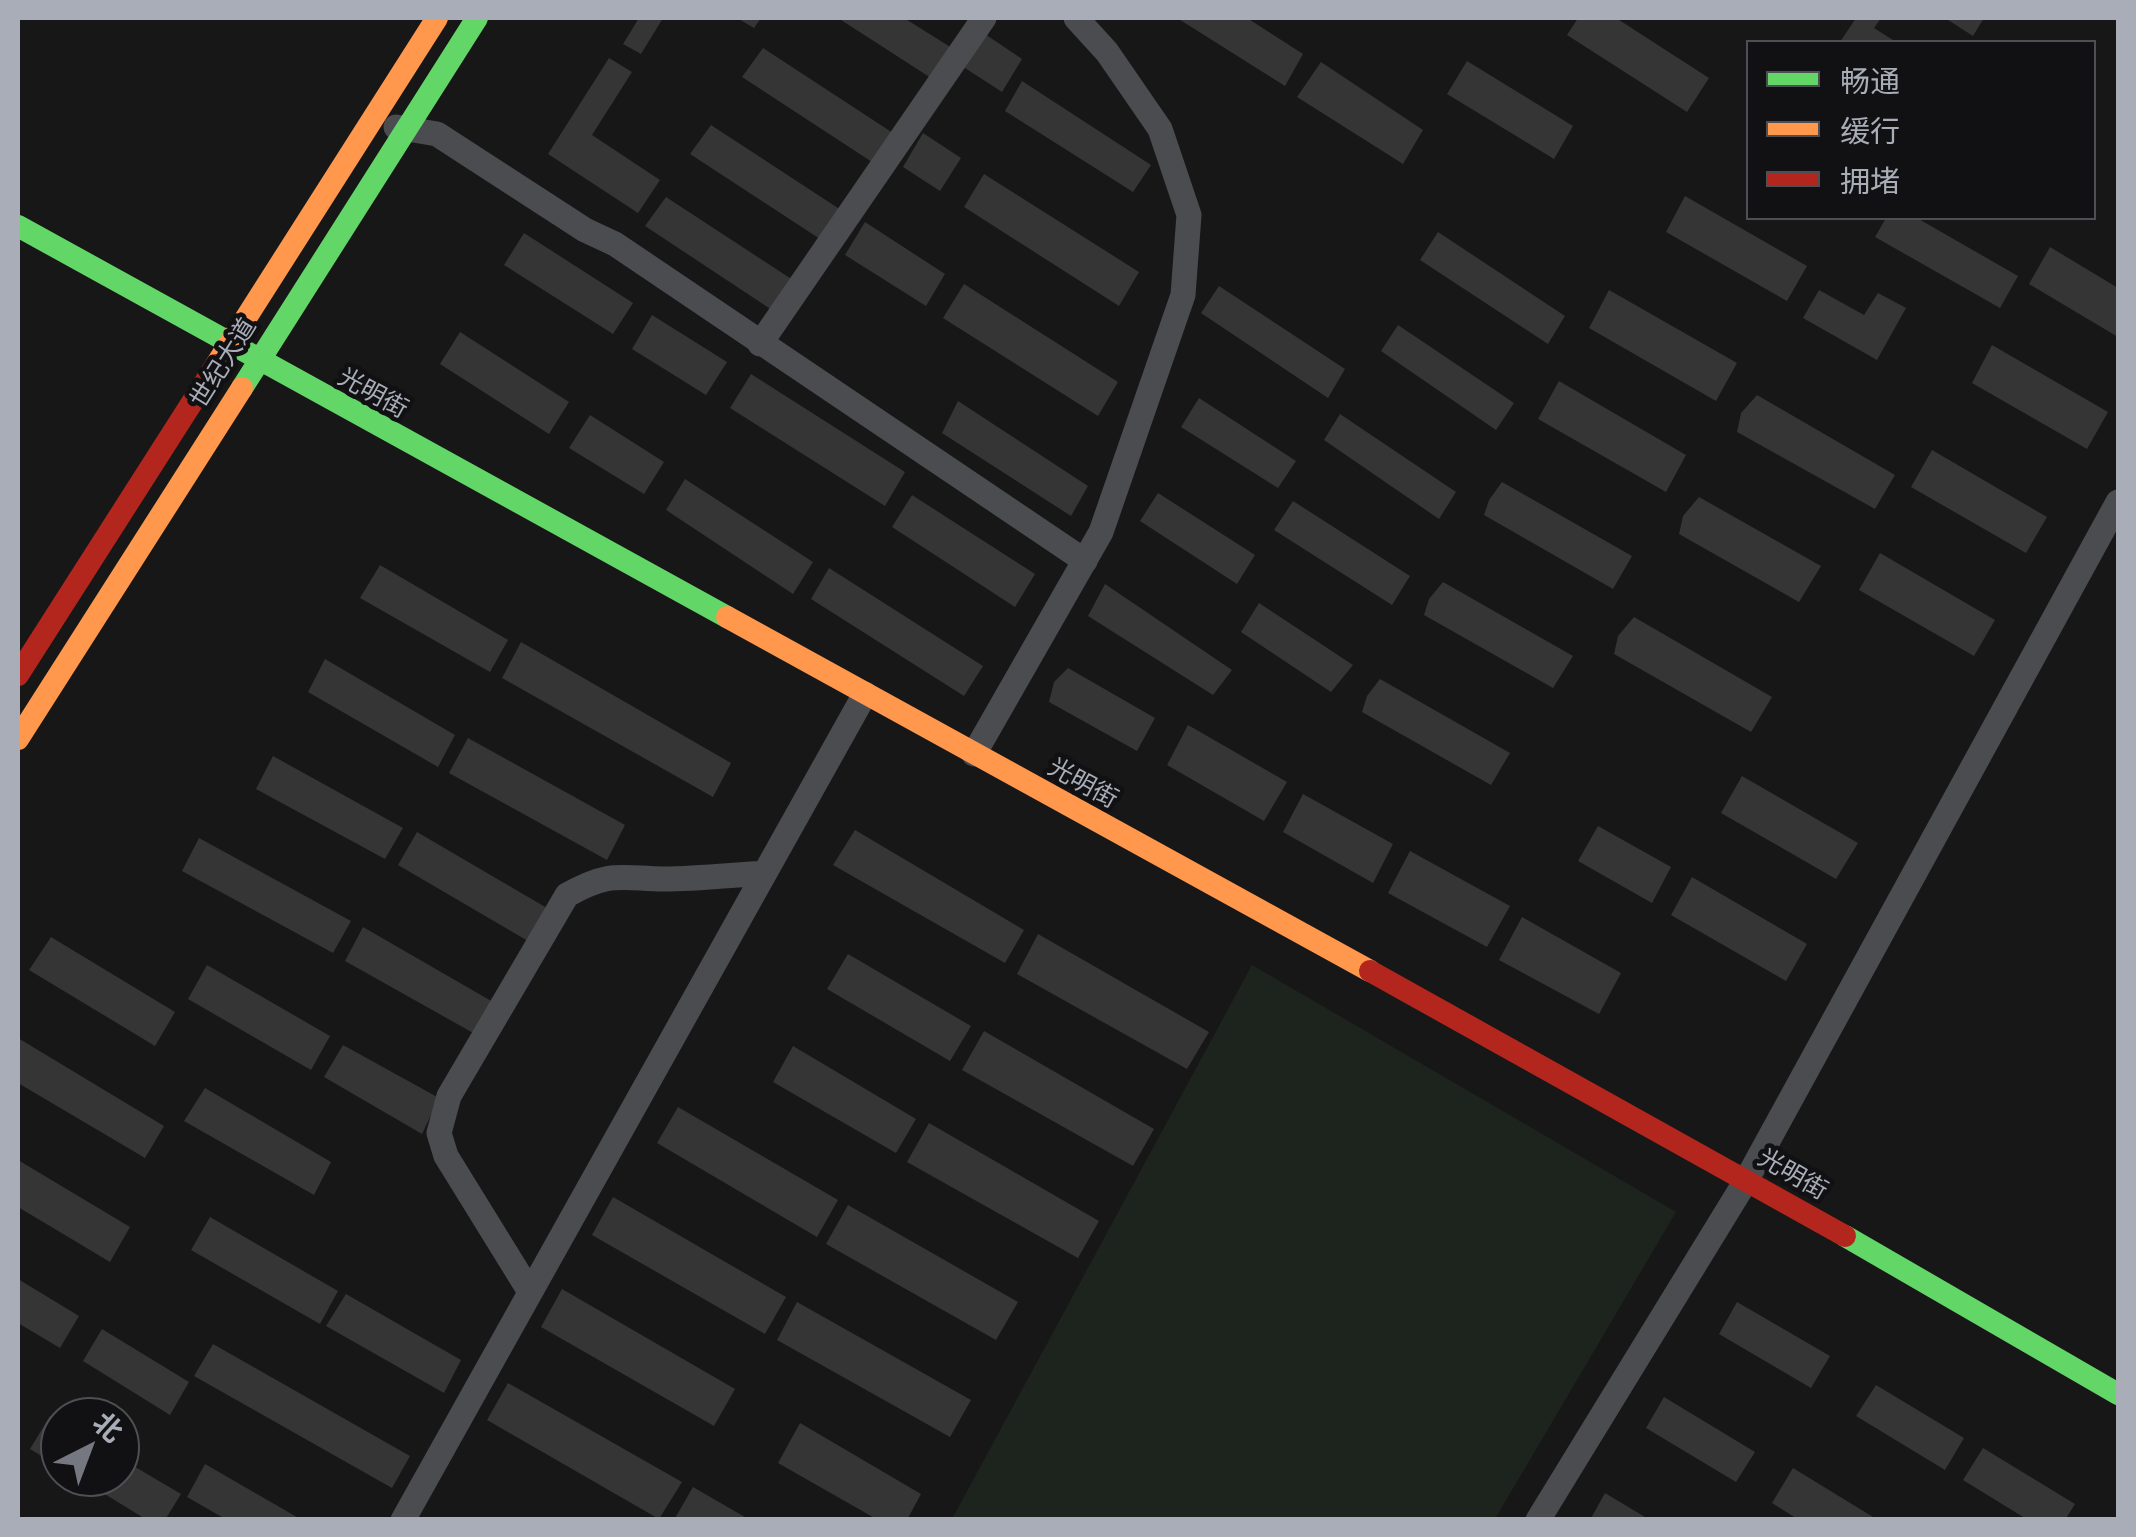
<!DOCTYPE html>
<html>
<head>
<meta charset="utf-8">
<style>
  body { margin:0 }
  #map { position:relative; width:2136px; height:1537px; overflow:hidden; background:#171717; font-family:Barlow,"Noto Sans SC",sans-serif }
  canvas { display:block }
  .frame { position:absolute; inset:0; border:20px solid #a8adb8; pointer-events:none }
  .legend { position:absolute; left:1746px; top:40px; width:350px; height:180px; box-sizing:border-box; background:#111113; border:2px solid #4d4f55; margin:0; padding:12px 18px; list-style:none; font-size:30px; color:#a8adb8 }
  .legend li { display:flex; align-items:center; gap:20px; height:50px }
  .legend b { width:50px; border:2px solid #4d4f55 }
  .north { position:absolute; left:40px; top:1397px; width:100px; height:100px; box-sizing:border-box; background:#111113; border:2px solid #4d4f55; border-radius:50%; rotate:42deg; font-size:28px; font-weight:700; line-height:40px; text-align:center; color:#a8adb8 }
  .north::after { content:''; display:block; margin:auto; width:35px; height:45px; background:#757880; clip-path:polygon(50% 0,100% 100%,50% 72%,0 100%) }
</style>
</head>
<body>
<div id="map">
<canvas width="2136" height="1537"></canvas>
<div class="frame"></div>
<ul class="legend">
<li><b style="height:12px;background:#63d668"></b>畅通</li>
<li><b style="height:12px;background:#ff974d"></b>缓行</li>
<li><b style="height:12px;background:#b3261e"></b>拥堵</li>
</ul>
<div class="north">北</div>
</div>
<script>
const g = document.querySelector('canvas').getContext('2d');
g.lineJoin = 'round';
function paint(path, color) { g.fillStyle = color; g.fill(path, 'evenodd'); }
function trace(path, color, width, dash) { g.strokeStyle = color; g.lineWidth = width; g.lineCap = dash ? 'butt' : 'round'; g.setLineDash(dash || []); g.stroke(path); }
function drawText(font, color, halo, rows, align = 'center') {
  g.font = font + ' Barlow,"Noto Sans SC",sans-serif'; g.lineWidth = 9; g.setLineDash([]); g.textBaseline = 'middle'; g.strokeStyle = halo; g.fillStyle = color; for (const [text, x, y, turn = 0] of rows) {
    g.save(); g.translate(x, y); g.rotate((+turn || 0) * Math.PI / 180); g.textAlign = isNaN(turn) ? turn : align; if (halo) g.strokeText(text, 0, 0); g.fillText(text, 0, 0); g.restore();
  }
}
paint(new Path2D(`
  M1252 965 1676 1212 1495 1519H952Z`), '#1d241e');
paint(new Path2D(`
  M639 18H663L641 54 623 44Z
  M737 18H761L754 28Z
  M838 18H904L952 48 931 78Z
  M1177 18H1247L1303 54 1285 86Z
  M1578 18H1616L1709 78 1687 112 1567 35Z
  M1856 18H1881L1874 28 1896 42H1840Z
  M1945 18H1984L1973 36Z
  M985 34 1022 59 1002 92 965 68Z
  M763 48 893 133 872 162 742 77Z
  M609 58 632 72 592 135 660 180 638 213 548 154Z
  M1467 61 1573 126 1554 159 1447 94Z
  M1321 62 1423 130 1403 164 1297 97Z
  M1022 81 1151 165 1133 192 1005 111Z
  M711 125 841 210 820 239 690 154Z
  M923 133 961 158 940 191 903 167Z
  M984 174 1139 272 1119 306 964 207Z
  M1685 196 1807 266 1787 301 1666 232Z
  M666 197 796 282 775 312 645 226Z
  M1886 218H1917L2018 276 2000 308 1875 237Z
  M865 222 945 274 926 306 845 255Z
  M1438 232 1565 316 1548 344 1420 260Z
  M524 233 633 303 613 334 504 265Z
  M2050 247 2118 288V337L2029 284Z
  M964 284 1118 382 1098 416 943 318Z
  M1219 286 1345 369 1328 398 1201 313Z
  M1609 290 1737 363 1716 401 1589 328Z
  M1819 290 1864 315 1878 293 1906 308 1877 360 1803 318Z
  M652 315 727 362 706 395 632 349Z
  M1398 325 1514 403 1496 430 1381 351Z
  M460 332 569 402 549 434 440 364Z
  M1992 345 2108 412 2087 449 1972 383Z
  M751 374 905 472 885 506 730 408Z
  M1559 381 1686 455 1666 492 1538 419Z
  M1757 395 1895 475 1875 509 1737 432 1741 413Z
  M1199 398 1296 461 1278 488 1181 427Z
  M958 401 1088 486 1071 516 942 433Z
  M1340 414 1456 492 1439 519 1324 440Z
  M590 415 664 462 644 494 569 448Z
  M1932 450 2047 517 2026 553 1911 487Z
  M685 479 813 562 793 594 666 510Z
  M1502 482 1632 556 1613 589 1484 515 1489 500Z
  M1158 493 1255 555 1237 584 1140 521Z
  M912 495 1035 574 1015 607 892 527Z
  M1699 497 1821 566 1799 602 1679 534 1683 516Z
  M1293 501 1410 576 1392 605 1274 530Z
  M1880 553 1995 620 1974 656 1859 590Z
  M380 565 508 640 490 672 360 598Z
  M829 568 983 666 964 696 811 599Z
  M1443 582 1573 656 1553 688 1424 615 1429 599Z
  M1105 584 1232 670 1213 695 1088 616Z
  M1259 603 1353 665 1331 692 1241 632Z
  M1634 617 1772 697 1751 732 1614 654 1618 636Z
  M521 642 731 763 713 797 502 678Z
  M325 659 455 735 438 767 308 692Z
  M1068 668 1155 718 1137 751 1049 702 1054 682Z
  M1380 679 1510 753 1491 785 1362 712 1367 696Z
  M1188 725 1287 782 1264 821 1167 765Z
  M468 738 625 825 607 860 449 773Z
  M273 756 403 828 385 859 256 789Z
  M1742 776 1858 843 1836 879 1721 813Z
  M1303 794 1393 844 1373 883 1283 832Z
  M1598 826 1671 867 1652 903 1578 861Z
  M855 830 1024 930 1005 963 833 865Z
  M417 832 547 908 528 941 398 865Z
  M199 838 351 921 333 953 182 871Z
  M1410 851 1510 906 1487 947 1388 893Z
  M1692 877 1807 944 1786 981 1671 915Z
  M1522 917 1621 973 1599 1014 1499 960Z
  M363 927 493 1002 475 1034 345 961Z
  M1038 934 1209 1032 1187 1069 1017 974Z
  M51 937 175 1012 155 1046 29 970Z
  M848 954 971 1026 950 1061 827 989Z
  M207 965 330 1036 311 1070 188 999Z
  M984 1031 1154 1129 1133 1166 962 1070Z
  M18 1038 164 1126 145 1158 18 1083Z
  M343 1045 439 1098 422 1134 324 1077Z
  M793 1046 916 1119 896 1153 773 1082Z
  M205 1088 331 1162 314 1195 184 1121Z
  M678 1107 838 1200 817 1237 657 1143Z
  M929 1123 1099 1221 1078 1258 907 1162Z
  M18 1160 130 1227 110 1262 18 1207Z
  M613 1197 786 1297 765 1334 592 1235Z
  M848 1205 1018 1302 996 1340 826 1244Z
  M210 1217 338 1291 320 1324 191 1250Z
  M18 1279 79 1316 60 1348 18 1323Z
  M562 1289 735 1389 714 1426 541 1327Z
  M346 1294 461 1360 444 1393 326 1326Z
  M797 1302 971 1400 950 1437 777 1340Z
  M1737 1302 1830 1356 1811 1388 1719 1334Z
  M102 1329 189 1382 170 1415 83 1361Z
  M213 1344 410 1456 392 1488 194 1376Z
  M508 1383 682 1482 659 1519 487 1420Z
  M1876 1385 1964 1438 1945 1470 1856 1416Z
  M1664 1397 1755 1452 1736 1482 1646 1428Z
  M50 1416 60 1421V1467L30 1449Z
  M800 1423 921 1494 907 1520H878L778 1463Z
  M1983 1448 2075 1504 2065 1520H2028L1963 1480Z
  M120 1458 181 1494 165 1520H147L77 1477H120Z
  M205 1464 302 1520H227L187 1497Z
  M1793 1468 1878 1520H1799L1772 1503Z
  M693 1487 750 1520H674Z
  M1605 1493 1650 1520H1590Z`), '#353536');
trace(new Path2D(`
  M396 127 437 134 585 230 615 244 1085 561
  M760 344 984 18
  M974 754 1101 532 1183 295 1189 215 1160 129 1107 52 1076 18
  M530 1292 446 1156 439 1133 449 1096 567 895C610 871 618 878 664 879 697 879 731 875 765 873
  M403 1520 865 694
  M1538 1520 1747 1179 2118 502`), '#4b4c50', 25);
trace(new Path2D(`
  M18 226 727 617
  M242 388 477 18
  M1845 1236 2118 1394`), '#63d668', 22);
trace(new Path2D(`
  M216 365 437 18
  M727 617 1370 971
  M18 739 242 388`), '#ff974d', 22);
trace(new Path2D(`
  M18 675 216 365
  M1370 971 1845 1236`), '#b3261e', 22);
drawText('25px', '#a8adb8', '#111113', [
  ["世纪大道",223,363,-58],
  ["光明街",373,393,29],
  ["光明街",1083,783,29],
  ["光明街",1793,1174,30]
]);
</script>
</body>
</html>
